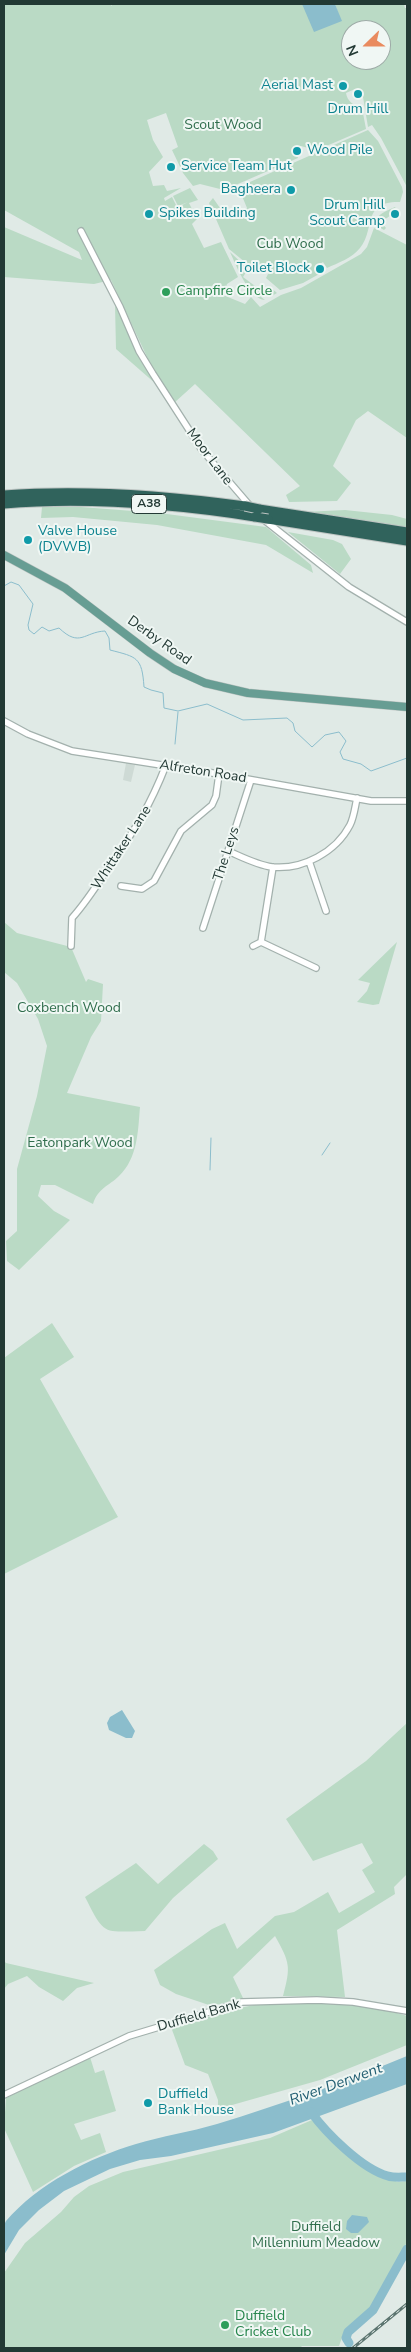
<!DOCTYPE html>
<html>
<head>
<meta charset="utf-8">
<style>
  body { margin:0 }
  #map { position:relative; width:411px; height:2352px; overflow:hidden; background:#e0eae6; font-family:"Nunito Sans",sans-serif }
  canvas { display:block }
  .frame { position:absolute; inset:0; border:5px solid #223934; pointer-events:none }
  .north { position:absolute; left:341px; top:20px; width:50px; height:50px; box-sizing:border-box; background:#f0f7f4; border:1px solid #9eaba7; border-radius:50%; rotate:248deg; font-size:14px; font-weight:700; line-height:20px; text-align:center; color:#223934 }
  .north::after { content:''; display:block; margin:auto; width:18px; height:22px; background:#e98b5f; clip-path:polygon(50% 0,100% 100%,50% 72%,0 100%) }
</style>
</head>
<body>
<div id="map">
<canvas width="411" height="2352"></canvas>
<div class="frame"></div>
<div class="north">N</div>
</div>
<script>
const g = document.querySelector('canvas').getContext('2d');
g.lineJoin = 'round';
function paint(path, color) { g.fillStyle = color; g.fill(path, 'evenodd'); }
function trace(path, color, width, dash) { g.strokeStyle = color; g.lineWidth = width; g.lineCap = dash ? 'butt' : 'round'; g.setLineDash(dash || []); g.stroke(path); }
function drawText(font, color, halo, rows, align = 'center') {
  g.font = font + ' "Nunito Sans",sans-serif'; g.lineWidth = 4; g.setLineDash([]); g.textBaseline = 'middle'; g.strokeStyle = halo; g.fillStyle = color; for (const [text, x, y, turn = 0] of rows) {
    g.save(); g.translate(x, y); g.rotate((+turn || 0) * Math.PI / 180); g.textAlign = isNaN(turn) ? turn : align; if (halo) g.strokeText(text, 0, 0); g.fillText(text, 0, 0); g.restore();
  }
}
paint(new Path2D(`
  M126 763 135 765 131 782 123 780Z`), '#cedad5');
paint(new Path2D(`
  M4 4H110L112 6V4H304L341 21 335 4H404L405 8H407V187L381 138 372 125 368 127 362 91 355 89 346 93C347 101 354 106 362 108L366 129 310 153 308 148 301 146 295 148 298 158 224 190 200 184 193 186 183 173 172 150 178 147 166 113 147 120 153 140 163 157 149 172 153 186 164 185 167 191 181 188 164 198 165 201 172 197 177 207 174 209 188 202 178 206 173 196 190 188 198 200 189 203 197 219 192 224 204 248 221 242 238 277 227 284 223 295 245 304 251 297 260 307 281 295 301 288 361 254 367 247 374 228 407 245V438L368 411 356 420 333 466 351 483 337 501 289 502 286 495 300 486 195 384 174 403 155 374 111 280 94 284 4 277V227L82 260 79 252 4 210ZM351 30H381V60H351Z
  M368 130 378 141 402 187 403 192 400 202C361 201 376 229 360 248 352 258 338 263 327 268L323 262 317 266 321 273 303 283 280 290 266 278 269 272 261 266 257 272 229 249 209 203 213 198 220 208 240 212 247 208 242 196 234 189Z
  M395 207 397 211 381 222 386 228 384 230 374 224C377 214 386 211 395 207Z
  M230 252 248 269 243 277 263 292 269 286 277 293 270 297 264 292 261 297 265 300C249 299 236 265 230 252Z
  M115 305 137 351 156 384 116 349Z
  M42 507H81L159 513 266 527 311 565 313 573 266 545 157 525 73 517 41 518Z
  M345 510 392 515 407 519V530L304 512Z
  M288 532 333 540 342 544 351 559 340 574Z
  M4 922 17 933 71 947 86 982 88 979 103 984 101 1021 91 1037 67 1093 140 1107C138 1130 138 1158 119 1176 109 1186 98 1188 93 1204L55 1185H41L38 1196 54 1211 70 1220 19 1270 7 1261 6 1241 17 1231V1169L37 1096 47 1046 38 1019 17 983 4 972Z
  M397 942 379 1004 373 1005 357 1002 367 991 370 983 358 980Z
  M52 1323 74 1357 40 1379 118 1517 4 1574V1358Z
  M407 1723V1874L394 1887 395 1894 337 1930 345 1997 283 1996C291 1966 290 1963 275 1936L233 1977 243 1998 212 2006 176 1994 160 1985 154 1970 212 1929 225 1923 237 1949 275 1916 294 1912 328 1892 339 1913 375 1892 362 1870 373 1863 362 1843 313 1861 286 1819 366 1761Z
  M204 1844 213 1851 218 1859 173 1898 145 1931C102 1932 105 1936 85 1897L136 1863 158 1884Z
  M4 1961 6 1963 94 1983 77 1988 63 2001 39 1987 27 1976 8 1984 4 1989Z
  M254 2005C303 2002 360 2000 407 2016V2045L320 2080 218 2109V2100L208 2074 185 2065 171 2027C199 2021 225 2010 254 2005Z
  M90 2057 95 2073 104 2070 116 2111 74 2124 81 2140 100 2133 106 2152 74 2166 33 2192 4 2128 6 2098Z
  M312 2120 332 2140 347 2151 353 2159 385 2177 398 2182 407 2181 406 2244 371 2307 344 2332 339 2346H301L303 2348H4V2273L25 2243 61 2212 74 2197 89 2186 123 2172 270 2138Z`), '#badac5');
paint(new Path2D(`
  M302 4H335L342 21 314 32Z
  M122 1710 135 1731 132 1738H126L109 1730 107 1723 110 1717Z
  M407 2056V2084L273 2133 171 2156 140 2160 110 2169 64 2191 39 2210 19 2230 4 2255V2225L6 2221C38 2184 89 2158 136 2144 162 2136 190 2132 217 2124 282 2104 345 2082 407 2056Z
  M352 2215 367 2217 369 2222 358 2233H351L346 2229 347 2221Z`), '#8bbdcc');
trace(new Path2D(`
  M4 586 11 582 19 585 33 604 28 625 29 630 34 634 42 627 49 631 59 628C80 648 84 632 105 631L109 638 110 650C137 657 142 657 144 687L151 690 163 693 164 708 178 711 207 704 243 720 287 718 293 723 295 731 312 747 325 735 339 732 346 741 340 752 343 759 361 764 371 771 407 758
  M175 744 178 712
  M322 1155 330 1143
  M210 1170 211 1138`), '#8bbdcc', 1);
trace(new Path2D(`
  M311 2112C326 2133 362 2169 388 2176 394 2178 401 2177 407 2177
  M349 2343 346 2338 348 2332 373 2310 407 2249`), '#8bbdcc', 9);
const minor = new Path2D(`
  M81 231 120 307 139 351 153 374 202 450 251 507
  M263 519 349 587 407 622
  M4 721 28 734 72 751 219 774 371 801H407
  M228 851C242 857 257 865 272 867 303 870 336 852 350 825 354 817 355 807 357 798
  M309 861 326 911
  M121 886 142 889 154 881 181 831 212 805 216 796 219 774
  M203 928 251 780
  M261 942 316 968
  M71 946 72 918C88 900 97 885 110 865 135 830 150 806 166 765
  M253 946 261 942 273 867
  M4 2095 129 2036 242 2002 317 2000 353 2002 407 2011`);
const major = new Path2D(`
  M4 555 65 588 150 653 174 669 205 683 248 693 407 707`);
const highway = new Path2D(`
  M4 495C85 489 165 495 245 506
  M4 504C88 497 172 504 255 517
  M259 509 407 532
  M268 519 407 541`);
trace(minor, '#a3b1ad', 8);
trace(major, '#bdc4c2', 9);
trace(highway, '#bdc4c2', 11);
trace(minor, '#fff', 5.5);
trace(major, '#679d93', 8);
trace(highway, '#30635c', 9);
const rail = new Path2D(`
  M353 2348 407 2304`);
trace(rail, '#5c7570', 3);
trace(rail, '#f0f7f4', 1, [4]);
const highwayBridge = new Path2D(`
  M245 506 259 509
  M255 517 268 519`);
trace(highwayBridge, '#bdc4c2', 11, []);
trace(highwayBridge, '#30635c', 9);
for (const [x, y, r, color] of [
  [343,86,5,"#0f9aa8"],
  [358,94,5,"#0f9aa8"],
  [297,151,5,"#0f9aa8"],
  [171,167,5,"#0f9aa8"],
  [291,190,5,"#0f9aa8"],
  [149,214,5,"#0f9aa8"],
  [395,214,5,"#0f9aa8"],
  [320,269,5,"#0f9aa8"],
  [166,292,5,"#2e9e5b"],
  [28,540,5,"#0f9aa8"],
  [148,2103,5,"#0f9aa8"],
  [225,2325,5,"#2e9e5b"]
]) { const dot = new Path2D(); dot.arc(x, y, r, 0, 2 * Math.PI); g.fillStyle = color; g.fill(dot); trace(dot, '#f0f7f4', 2); }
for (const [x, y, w] of [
  [149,504,35]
]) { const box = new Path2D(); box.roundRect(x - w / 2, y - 9.5, w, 19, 4); g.fillStyle = '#f0f7f4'; g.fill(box); trace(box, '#223934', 1); }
drawText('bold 12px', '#223934', null, [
  ["A38",149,504]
]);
drawText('14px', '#0d838f', '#f0f7f4', [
  ["Aerial Mast",333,86,"right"],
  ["Drum Hill",358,110,"center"],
  ["Wood Pile",307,151],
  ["Service Team Hut",181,167],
  ["Bagheera",281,190,"right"],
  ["Drum Hill",385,206,"right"],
  ["Scout Camp",385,222,"right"],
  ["Spikes Building",159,214],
  ["Toilet Block",310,269,"right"],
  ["Valve House",38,532],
  ["(DVWB)",38,548],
  ["Duffield",158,2095],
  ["Bank House",158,2111]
], 'left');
drawText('14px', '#2f6d4c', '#f0f7f4', [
  ["Scout Wood",223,126],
  ["Cub Wood",290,245],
  ["Coxbench Wood",69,1009],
  ["Eatonpark Wood",80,1144],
  ["Duffield",316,2228],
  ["Millennium Meadow",316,2244]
]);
drawText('14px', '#27864d', '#f0f7f4', [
  ["Campfire Circle",176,292],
  ["Duffield",235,2317],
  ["Cricket Club",235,2333]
], 'left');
drawText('14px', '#223934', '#f0f7f4', [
  ["Moor Lane",209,457,53],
  ["Derby Road",159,641,35],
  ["Alfreton Road",203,772,9],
  ["Whittaker Lane",122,848,-57],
  ["The Leys",227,854,-72],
  ["Duffield Bank",199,2016,-16]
]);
drawText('italic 15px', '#205d71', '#f0f7f4', [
  ["River Derwent",336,2085,-20]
]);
</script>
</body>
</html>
